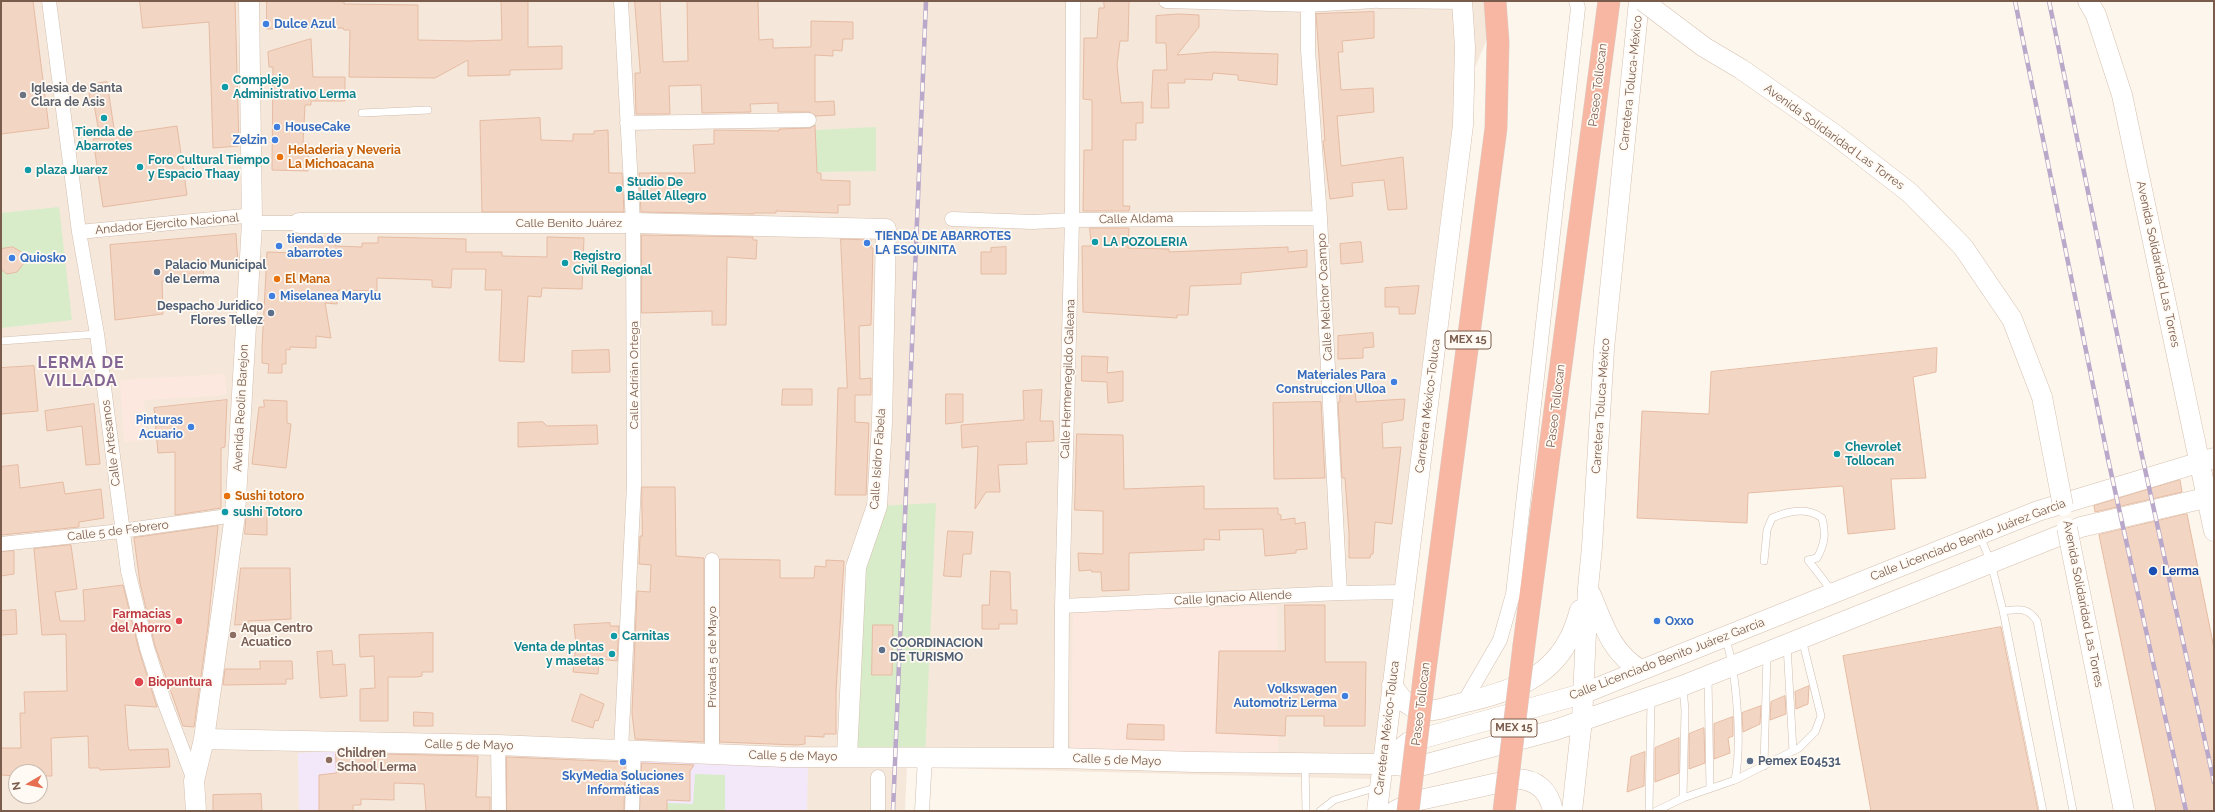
<!DOCTYPE html>
<html>
<head>
<meta charset="utf-8">
<style>
  body { margin:0 }
  #map { position:relative; width:2215px; height:812px; overflow:hidden; background:#fdf6ec; font-family:Raleway,sans-serif }
  canvas { display:block }
  .frame { position:absolute; inset:0; border:2px solid #7a5c4d; pointer-events:none }
  .north { position:absolute; left:8px; top:764px; width:40px; height:40px; box-sizing:border-box; background:#fffaf3; border:1px solid #cabbb1; border-radius:50%; rotate:261deg; font-size:11px; font-weight:700; line-height:16px; text-align:center; color:#7a5c4d }
  .north::after { content:''; display:block; margin:auto; width:14px; height:18px; background:#e76f51; clip-path:polygon(50% 0,100% 100%,50% 72%,0 100%) }
</style>
</head>
<body>
<div id="map">
<canvas width="2215" height="812"></canvas>
<div class="frame"></div>
<div class="north">N</div>
</div>
<script>
const g = document.querySelector('canvas').getContext('2d');
g.lineJoin = 'round';
function paint(path, color) { g.fillStyle = color; g.fill(path, 'evenodd'); }
function trace(path, color, width, dash) { g.strokeStyle = color; g.lineWidth = width; g.lineCap = dash ? 'butt' : 'round'; g.setLineDash(dash || []); g.stroke(path); }
function drawText(font, color, halo, rows, align = 'center') {
  g.font = font + ' Raleway,sans-serif'; g.lineWidth = 3.5; g.setLineDash([]); g.textBaseline = 'middle'; g.strokeStyle = halo; g.fillStyle = color; for (const [text, x, y, turn = 0] of rows) {
    g.save(); g.translate(x, y); g.rotate((+turn || 0) * Math.PI / 180); g.textAlign = isNaN(turn) ? turn : align; if (halo) g.strokeText(text, 0, 0); g.fillText(text, 0, 0); g.restore();
  }
}
paint(new Path2D(`
  M1 1H1503L1453 120 1371 779 907 767 905 811H1ZM16 772H40V796H16Z`), '#f5e8da');
paint(new Path2D(`
  M225 374 226 395 144 400 147 440 124 442 120 380Z
  M1277 606 1278 753 1071 751 1073 611Z`), '#fde8e0');
paint(new Path2D(`
  M353 750V811H299L298 753Z
  M640 759 808 765 807 811H640Z`), '#f3e8fa');
paint(new Path2D(`
  M876 127V171L817 172 816 130Z
  M59 207 72 320 1 328V213Z
  M936 503 925 757H847L856 567 877 506Z
  M695 774 725 775V811H667V803L693 804Z`), '#d8ecc9');
const building = new Path2D(`
  M1 1H33L49 128 1 134Z
  M140 1H235L239 146 213 148 209 22 143 28Z
  M267 1H344V4L418 5V40L468 41 502 40 501 1H528V47L562 46V69L510 70V75L468 76V60L435 78 349 77 350 30H344L343 28 267 29Z
  M635 1H660L663 62 688 61 687 1H758L759 40 773 39V48L811 47V21L853 22V39H843L842 51 833 50V56L815 55V102L834 101 835 115 816 116 809 112H778V103L750 104 751 112 702 113 701 85 669 86 670 114H636L635 73H640Z
  M1104 1H1129L1128 41H1120L1117 65 1121 103 1143 102V123H1136V140H1123V206H1130L1129 211H1083L1084 150H1092V100L1083 99 1084 38H1097L1099 8H1104Z
  M1374 12V38L1342 41 1343 52H1338L1341 90 1373 88 1374 112 1337 116 1341 166 1403 157 1407 209 1388 210 1384 180 1352 183 1353 196 1330 199 1323 141H1325L1316 14Z
  M1179 14 1199 15V27L1177 55 1213 52 1278 54 1277 85 1238 80V75L1213 73 1212 80 1185 79V83H1168L1169 108H1151L1153 70H1167L1166 43H1156V16Z
  M311 39 313 77H345V101H311V105H305L303 143H308V171L272 170 273 67H269L268 52Z
  M107 82 115 135 177 126 187 195 103 207 93 139 100 138 93 99 90 100 88 85Z
  M540 118 541 140 573 141V134H594V131L608 130 609 173H622L624 212H482L480 121Z
  M815 125 817 173H821V180L850 181V205H838V213L776 211V213H754V214L641 212 639 173H695L693 145 714 144V130L779 131V129L810 128Z
  M1090 228H1129L1128 248 1169 249V252L1288 247V252L1307 250V267L1241 273V284L1190 286 1188 315H1177V318L1083 312 1082 246H1091Z
  M236 234 238 264 203 265 204 279 162 281 163 314 115 320 110 245Z
  M642 235 753 237V240H757L756 259 727 257 726 325H712V311L642 313Z
  M293 236 335 237V246L362 247V243H378V237L466 239V252H502V256L547 257V237L584 238 582 289 542 288 541 297 528 296 524 362 499 361 502 290H485L486 269H452L451 288 432 287V280L377 278V291L338 290 337 304 325 303 331 338 316 336V348L290 347V350L286 349V364H282V373H268L269 364 262 363V348L267 252 294 253Z
  M841 239 871 240V248H873L871 325 859 326 860 379 871 378V395H855V422L869 423 866 495H835L838 388H847Z
  M1361 242 1363 262 1341 264 1340 244Z
  M13 247 23 253 24 263 17 272 7 274 1 269V249Z
  M1006 247V274H981V252H991V248Z
  M1419 286 1415 314H1399V307H1385V288Z
  M1373 333 1374 347 1363 348V358L1338 359V336Z
  M1937 348 1936 372 1913 377 1926 478 1891 479 1895 529 1848 534 1843 486 1748 493 1747 523 1637 518 1642 411 1709 414 1711 372Z
  M609 350 610 372 572 373V351Z
  M1082 356 1108 357 1107 373 1123 371V401L1108 403 1107 382 1082 381Z
  M34 366 38 411 1 414V368Z
  M1355 387 1356 402 1405 399 1403 420 1382 423 1383 448 1401 447 1392 524 1375 522 1373 554H1371L1370 558H1349V533L1345 478H1342L1338 402H1340V388Z
  M783 389H812V405H782Z
  M1042 390 1040 421H1053L1054 441 1026 442 1027 464 998 465 1000 492H986L975 509 978 446 962 448 961 425 1024 420 1023 391Z
  M946 394H963V422L946 424Z
  M227 400 225 447 221 448V508L175 515V452L158 453 154 408Z
  M264 400 287 401V423L291 424 286 468 252 464 259 407H264Z
  M1321 402 1325 478 1274 479 1273 403Z
  M94 404 100 464 86 465 82 426 47 431 45 411Z
  M543 422 547 426 597 425 598 444 518 447V423Z
  M1077 434 1123 435 1124 489 1204 486V509L1278 508V514L1281 515V520L1295 518V524L1305 522 1307 549 1296 550V553L1265 556 1263 529 1219 530 1220 540 1204 539V550L1129 553V590L1102 591 1101 572H1092L1091 570 1079 571 1078 553 1103 554V511L1075 510Z
  M18 465 20 488 63 482 65 494 101 489 104 518 79 522V527L1 535V467Z
  M2180 480 2182 492 2095 512 2094 506Z
  M642 487H675L676 556 704 558V742L635 739 632 713 637 591 650 592 651 565 639 564 640 536H642Z
  M247 510H267V535L245 534Z
  M2187 514 2214 648V811H2156L2099 535Z
  M218 526 208 626 194 727 183 726 155 646 140 583 134 538Z
  M948 531 973 532 971 554H963L961 577 944 576Z
  M71 545 77 589 55 592 60 621H85L83 590 123 585 139 650 157 707 125 705 128 746 129 750 168 749 170 767 100 770 99 768H89L88 736 51 738 52 776H40V772H16V776L1 775V748H21L20 713H25L24 692 67 691 66 634 42 635 34 549Z
  M14 551V574L1 576V552Z
  M720 559 780 560V578H814L815 566 826 567V560L844 561 836 691V734H824V737L805 736V744L797 745 720 742Z
  M241 568H290L291 619 248 621V624L235 625Z
  M991 571 1010 572 1011 610H1017V624H999V629H982V605H989Z
  M1285 605H1325V662H1366L1365 726H1324V716H1286L1285 736 1216 733 1219 651H1285Z
  M16 610 17 634 1 635V611Z
  M610 623V626H619L617 661 599 659 598 674 573 672 576 645 574 625Z
  M873 625H893L892 675H872Z
  M2001 627 2038 811H1871L1843 656Z
  M433 633V672H422V676L417 677H388V721H360V689L375 688 374 656 360 657 359 635Z
  M332 651 333 665 345 664 347 696 320 698 317 652Z
  M260 661H292L293 679H286V684L223 685 225 669H260Z
  M1809 686 1808 704 1796 709 1795 692Z
  M581 694 604 704 598 721 595 720 593 728 572 721Z
  M1785 696 1786 714 1770 720 1771 702Z
  M1761 706 1760 724 1743 732 1742 713Z
  M414 712 433 713V726H414Z
  M1733 717V736L1728 738 1730 753 1714 759V724Z
  M1128 724 1164 725V740L1127 739Z
  M1704 728 1705 763 1689 769V734Z
  M1679 738V773L1655 782V748Z
  M1645 752 1644 786 1627 792 1631 757Z
  M336 753 478 756 476 797H490V811H426L424 784 394 783V800L361 799V805H353V811H319V775L336 773Z
  M507 757 625 762 624 811H507Z
  M642 763 694 765 690 771V801L667 800V811H640Z
  M261 794 262 811H213V795Z`);
paint(building, '#f3d5c3');
trace(building, '#e6bba3', 1);
const lane = new Path2D(`
  M362 113 428 110
  M1 341 97 334
  M1980 536 1991 563 2003 611 2043 811
  M1764 561 1767 530 1772 518C1788 511 1808 507 1822 518 1826 533 1825 544 1817 558L1808 560 1832 591
  M2003 611C2019 609 2027 607 2037 621L2073 811
  M1787 645 1793 751
  M1708 679 1710 788
  M1305 764 1306 811
  M1764 766 1767 655
  M1735 780 1799 748 1815 732 1821 716 1802 639
  M1683 798 1735 780C1742 744 1737 672 1725 637
  M1320 811 1334 800 1378 787
  M1649 811 1651 699
  M1656 811 1683 798 1685 710 1683 688`);
const street = new Path2D(`
  M49 1 79 232 97 334 128 571 147 648 164 701 194 780
  M621 1 633 223 634 485 621 750
  M1166 1 1308 5 1374 1
  M1308 1V50L1320 218 1340 593
  M1378 1 1462 2
  M627 123 809 120
  M952 219 1033 222 1072 220 1320 218
  M79 232 244 216 252 223H299
  M1 544 121 531 235 515
  M1062 606 1340 593 1405 592
  M1464 702 1500 640 1513 594 1578 8 1576 1
  M498 745 499 811
  M712 754V560
  M1061 758 1062 606 1072 220 1073 1
  M632 811 634 749
  M878 811V777
  M922 811 925 757`);
const secondary = new Path2D(`
  M2088 1 2096 15 2122 95 2214 531
  M299 223H633L886 229 882 423 877 506 856 567 847 757
  M1591 595C1603 624 1612 654 1641 670
  M1392 685C1404 705 1416 714 1440 709 1488 695 1542 690 1568 641 1574 631 1577 620 1580 610
  M204 739 498 745 784 757 1061 758 1195 762 1382 764 1416 767 1555 730 1682 686 2081 527 2214 496
  M1382 764 1409 742 1582 694 2038 511 2214 458
  M196 811 194 781 204 739 235 515 252 223 249 1
  M1377 811 1463 125 1465 47 1462 1
  M1395 811 1415 801 1516 779C1537 779 1549 791 1553 811
  M1572 811 1582 720 1588 588 1592 547 1604 349 1639 1`);
const highway = new Path2D(`
  M1524 645 1609 1
  M1424 678 1496 128 1498 42 1495 1`);
trace(lane, '#d1beb0', 8);
trace(street, '#d1beb0', 15);
trace(secondary, '#d6c0b0', 21);
trace(highway, '#dad1cd', 23);
trace(lane, '#fff', 7);
trace(street, '#fff', 14);
trace(secondary, '#fff', 20);
trace(highway, '#f7b7a3', 22);
const rail = new Path2D(`
  M2015 1 2108 459 2186 811
  M2049 1 2141 451 2214 782
  M893 811 926 1`);
trace(rail, '#b9a8c9', 4.5);
trace(rail, '#fffaf3', 3, [9]);
const secondaryBridge = new Path2D(`
  M1643 1 1704 47 1741 69 1834 134 1910 193 1963 247 2012 319 2042 397 2063 506
  M2067 528 2124 811`);
const highwayBridge = new Path2D(`
  M1408 811 1424 678
  M1504 811 1524 645`);
trace(secondaryBridge, '#d6c0b0', 21, []);
trace(highwayBridge, '#dad1cd', 23, []);
trace(secondaryBridge, '#fff', 20);
trace(highwayBridge, '#f7b7a3', 22);
for (const [x, y, r, color] of [
  [266,24,4,"#3f7fe0"],
  [225,87,4,"#0f9aa8"],
  [23,95,4,"#6b7280"],
  [104,118,4,"#0f9aa8"],
  [277,127,4,"#3f7fe0"],
  [275,140,4,"#3f7fe0"],
  [280,157,4,"#e8710a"],
  [140,167,4,"#0f9aa8"],
  [28,170,4,"#0f9aa8"],
  [619,189,4,"#0f9aa8"],
  [1095,242,4,"#0f9aa8"],
  [867,243,4,"#3f7fe0"],
  [279,246,4,"#3f7fe0"],
  [12,258,4,"#3f7fe0"],
  [565,263,4,"#0f9aa8"],
  [157,272,4,"#5c6f8a"],
  [277,279,4,"#e8710a"],
  [272,296,4,"#3f7fe0"],
  [271,313,4,"#5c6f8a"],
  [1394,382,4,"#3f7fe0"],
  [191,427,4,"#3f7fe0"],
  [1837,454,4,"#0f9aa8"],
  [227,496,4,"#e8710a"],
  [225,512,4,"#0f9aa8"],
  [2153,571,5,"#1a4fb4"],
  [179,621,4,"#e0444e"],
  [1657,621,4,"#3f7fe0"],
  [233,635,4,"#8d6e63"],
  [614,636,4,"#0f9aa8"],
  [882,650,4,"#5c6f8a"],
  [612,654,4,"#0f9aa8"],
  [139,682,5,"#e0444e"],
  [1345,696,4,"#3f7fe0"],
  [329,760,4,"#8d6e63"],
  [1750,761,4,"#5c6f8a"],
  [623,762,4,"#3f7fe0"]
]) { const dot = new Path2D(); dot.arc(x, y, r, 0, 2 * Math.PI); g.fillStyle = color; g.fill(dot); trace(dot, '#fffaf3', 1.5); }
for (const [x, y, w] of [
  [1468,340,46],
  [1514,728,46]
]) { const box = new Path2D(); box.roundRect(x - w / 2, y - 9, w, 18, 3); g.fillStyle = '#fffaf3'; g.fill(box); trace(box, '#7a5c4d', 1); }
drawText('bold 11px', '#7a5c4d', null, [
  ["MEX 15",1468,340],
  ["MEX 15",1514,728]
]);
drawText('bold 12px', '#366cbe', '#fffaf3', [
  ["Dulce Azul",274,24],
  ["HouseCake",285,127],
  ["Zelzin",267,140,"right"],
  ["TIENDA DE ABARROTES",875,236],
  ["LA ESQUINITA",875,250],
  ["tienda de",287,239],
  ["abarrotes",287,253],
  ["Quiosko",20,258],
  ["Miselanea Marylu",280,296],
  ["Materiales Para",1386,375,"right"],
  ["Construccion Ulloa",1386,389,"right"],
  ["Pinturas",183,420,"right"],
  ["Acuario",183,434,"right"],
  ["Oxxo",1665,621],
  ["Volkswagen",1337,689,"right"],
  ["Automotriz Lerma",1337,703,"right"],
  ["SkyMedia Soluciones",623,776,"center"],
  ["Informáticas",623,790,"center"]
], 'left');
drawText('bold 12px', '#0d838f', '#fffaf3', [
  ["Complejo",233,80],
  ["Administrativo Lerma",233,94],
  ["Tienda de",104,132,"center"],
  ["Abarrotes",104,146,"center"],
  ["Foro Cultural Tiempo",148,160],
  ["y Espacio Thaay",148,174],
  ["plaza Juarez",36,170],
  ["Studio De",627,182],
  ["Ballet Allegro",627,196],
  ["LA POZOLERIA",1103,242],
  ["Registro",573,256],
  ["Civil Regional",573,270],
  ["Chevrolet",1845,447],
  ["Tollocan",1845,461],
  ["sushi Totoro",233,512],
  ["Carnitas",622,636],
  ["Venta de plntas",604,647,"right"],
  ["y masetas",604,661,"right"]
], 'left');
drawText('12px', '#7a5c4d', '#fffaf3', [
  ["Carretera Toluca-México",1631,83,-84],
  ["Paseo Tollocan",1598,85,-83],
  ["Avenida Solidaridad Las Torres",1834,137,36],
  ["Calle Aldama",1136,219,-1],
  ["Calle Benito Juárez",569,223],
  ["Andador Ejercito Nacional",167,224,-5],
  ["Avenida Solidaridad Las Torres",2158,264,78],
  ["Calle Melchor Ocampo",1325,297,-93],
  ["Calle Adrián Ortega",634,375,-90],
  ["Calle Hermenegildo Galeana",1068,379,-88],
  ["Carretera México-Toluca",1428,406,-83],
  ["Paseo Tollocan",1556,406,-83],
  ["Carretera Toluca-México",1601,406,-86],
  ["Avenida Reolin Barejon",241,408,-87],
  ["Calle Artesanos",111,443,-97],
  ["Calle Isidro Fabela",878,459,-86],
  ["Calle 5 de Febrero",118,531,-7],
  ["Calle Licenciado Benito Juárez García",1968,540,-21],
  ["Calle Ignacio Allende",1233,598,-3],
  ["Avenida Solidaridad Las Torres",2083,604,79],
  ["Privada 5 de Mayo",712,657,-90],
  ["Calle Licenciado Benito Juárez García",1667,659,-21],
  ["Paseo Tollocan",1421,704,-83],
  ["Carretera México-Toluca",1387,728,-83],
  ["Calle 5 de Mayo",469,745,1],
  ["Calle 5 de Mayo",793,756,1],
  ["Calle 5 de Mayo",1117,760,2]
]);
drawText('bold 12px', '#5b616d', '#fffaf3', [
  ["Iglesia de Santa",31,88],
  ["Clara de Asis",31,102]
], 'left');
drawText('bold 12px', '#c56008', '#fffaf3', [
  ["Heladeria y Neveria",288,150],
  ["La Michoacana",288,164],
  ["El Mana",285,279],
  ["Sushi totoro",235,496]
], 'left');
drawText('bold 12px', '#4e5e75', '#fffaf3', [
  ["Palacio Municipal",165,265],
  ["de Lerma",165,279],
  ["Despacho Juridico",263,306,"right"],
  ["Flores Tellez",263,320,"right"],
  ["COORDINACION",890,643],
  ["DE TURISMO",890,657],
  ["Pemex E04531",1758,761]
], 'left');
drawText('bold 12px', '#164399', '#fffaf3', [
  ["Lerma",2162,571]
], 'left');
drawText('bold 12px', '#be3a42', '#fffaf3', [
  ["Farmacias",171,614],
  ["del Ahorro",171,628],
  ["Biopuntura",148,682,"left"]
], 'right');
drawText('bold 12px', '#785e54', '#fffaf3', [
  ["Aqua Centro",241,628],
  ["Acuatico",241,642],
  ["Children",337,753],
  ["School Lerma",337,767]
], 'left');
g.letterSpacing = '1px';
drawText('bold 16px', '#846695', '#fffaf3', [
  ["LERMA DE",81,363],
  ["VILLADA",81,381]
]);
g.letterSpacing = '0px';
</script>
</body>
</html>
